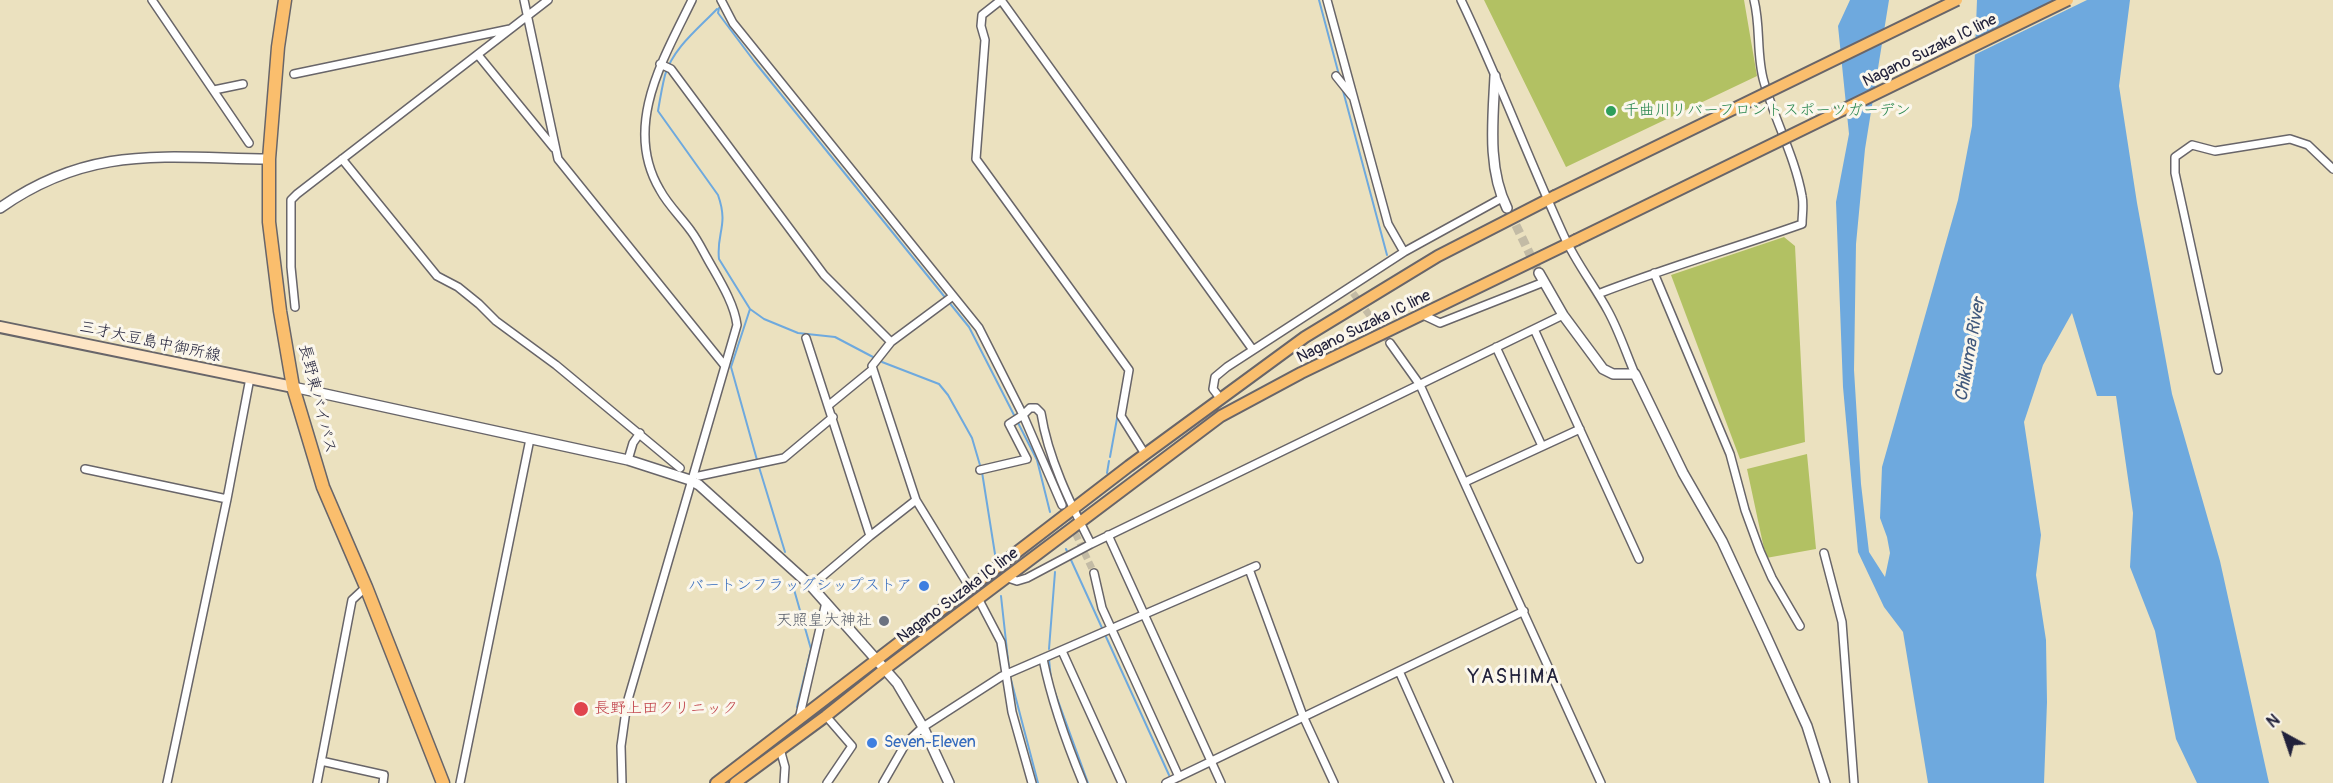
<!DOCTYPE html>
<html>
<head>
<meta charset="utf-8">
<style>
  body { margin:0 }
  #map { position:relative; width:2333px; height:783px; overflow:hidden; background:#ebe1bf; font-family:Pangolin,sans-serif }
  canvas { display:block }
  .north { position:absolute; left:2255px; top:705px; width:60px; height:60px; -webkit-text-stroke:4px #fbf7ec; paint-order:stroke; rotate:320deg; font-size:16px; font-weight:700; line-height:24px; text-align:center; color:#22223b }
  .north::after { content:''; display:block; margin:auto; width:21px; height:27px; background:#22223b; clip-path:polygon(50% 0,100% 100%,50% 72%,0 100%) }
</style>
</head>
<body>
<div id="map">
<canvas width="2333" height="783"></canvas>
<div class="north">N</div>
</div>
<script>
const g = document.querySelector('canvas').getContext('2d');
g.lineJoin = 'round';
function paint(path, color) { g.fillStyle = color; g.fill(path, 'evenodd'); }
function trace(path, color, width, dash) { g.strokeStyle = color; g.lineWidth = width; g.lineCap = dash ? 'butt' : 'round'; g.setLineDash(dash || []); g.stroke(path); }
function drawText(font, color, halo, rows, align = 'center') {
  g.font = font + ' Pangolin,"Klee One",sans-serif'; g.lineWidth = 6; g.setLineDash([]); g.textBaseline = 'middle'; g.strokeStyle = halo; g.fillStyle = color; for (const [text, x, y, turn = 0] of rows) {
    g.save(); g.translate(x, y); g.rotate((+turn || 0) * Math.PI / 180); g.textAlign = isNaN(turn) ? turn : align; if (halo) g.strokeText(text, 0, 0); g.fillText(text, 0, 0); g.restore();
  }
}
paint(new Path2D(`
  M1484 0H1744L1757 76 1566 167Z
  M1784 237 1795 246 1805 442 1740 459 1671 275Z
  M1807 454 1816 549 1766 558 1747 469Z`), '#b2c163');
paint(new Path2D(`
  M1850 0H1889L1865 149 1856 244 1854 370 1861 484 1869 552 1885 577 1890 553 1887 537 1880 518 1882 467 1958 200 1972 126 1977 0H2130L2119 86 2137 203 2172 394 2220 561 2269 783H2197L2176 739 2155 631 2130 567 2133 513 2116 396H2097L2072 313 2043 365 2024 422 2041 535 2036 575 2046 640 2047 702 2044 783H1928L1903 632 1884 607 1858 552 1843 387 1836 202 1849 134 1838 26Z`), '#6ea9de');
paint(new Path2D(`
  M2058 0H2087L1972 56 1973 42Z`), '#ebe1bf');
trace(new Path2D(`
  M1319 0 1339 75
  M719 8 718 13 754 61 969 327 1037 460 1050 512
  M717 9C699 28 673 48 665 75 662 87 660 99 658 111L718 195C729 226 716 233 719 259L750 309 731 367 757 460
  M1342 87 1387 255
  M989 183 1095 329
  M750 309 764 319 798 333 835 337 873 357
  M1097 333 1112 352
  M882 362 939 384 948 395 972 438 982 472 995 554
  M1110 457 1124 380
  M759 467 785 552
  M1107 473 1109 461
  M1066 549 1169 775
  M793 586 811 649 797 707
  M1001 596 1009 669
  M1049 649 1055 572
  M1049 659 1051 679
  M1010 676 1038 783
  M1053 687 1088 783`), '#6ea9de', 2);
trace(new Path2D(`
  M1353 293 1390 343
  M1062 505 1094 573`), '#c3bba5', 7, [7, 3.5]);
trace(new Path2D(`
  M1510 213 1539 273`), '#c3bba5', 9, [9, 4.5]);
const minor = new Path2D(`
  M152 0 249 143
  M524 0 558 159 725 366
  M721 0 733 23 979 328 1023 415 1030 408H1036L1041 413C1048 458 1070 503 1091 544L1563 315
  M1001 0 982 15 981 26 985 40 976 159 1129 370 1121 416 1145 454
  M1001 0 1253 350
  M1327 0 1388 224 1404 252
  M1461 0C1498 77 1528 158 1564 236 1576 263 1594 285 1608 311 1619 331 1626 353 1635 374
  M478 55 554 148
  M660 64 671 69 824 275 891 342
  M294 74 510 29
  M1336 76 1352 96
  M214 90 243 84
  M342 159 437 276 458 287 479 304 496 321 556 365 680 468
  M1654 273 1730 454 1745 510 1760 551 1772 578 1800 626
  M1598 294C1665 268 1734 248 1802 224 1802 215 1804 205 1802 196 1795 157 1775 121 1764 82 1756 55 1761 27 1754 0
  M953 296 891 342 872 366 916 500 970 588
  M295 307 291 267V200L297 194 548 0
  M1423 315 1440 323 1544 282
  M1534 329 1639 559
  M806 338 870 536
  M1390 343 1420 385 1601 783
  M1496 347 1542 446
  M2218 370 2175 173V157L2192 145 2215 151 2290 139 2308 145 2333 169
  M1220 398 1213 389 1215 377 1227 367 1404 252 1502 198
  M829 405 873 369
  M628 460 633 443 640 433
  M85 469 227 499
  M980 470 1027 459 1009 424 1023 415 1062 505
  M699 476 784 458 833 417
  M1465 482 1580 429
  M1108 535 1221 783
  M1824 553 1842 622 1854 783
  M1249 569 1303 716 1334 783
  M1094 573 1102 608 1179 777
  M1008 578 1017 581 1027 578 1091 544
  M811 586 870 536 916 500
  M979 600 1001 642 1012 712 1032 783
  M1062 651 1122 783
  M1043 659C1052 703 1066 742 1083 783
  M1399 671 1449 783
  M826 716 852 746 827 783
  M799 719 826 602
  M780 749 785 767 784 783
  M321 761 384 775 383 783
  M167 783 227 499 250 378
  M317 783 352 600 366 587
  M460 783 530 439
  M622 783 621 746 627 703 737 325C734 302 718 278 707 258 702 249 697 239 691 231 681 217 668 205 660 190 622 126 664 58 692 0
  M883 783 906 743 923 727 1002 676 1256 566
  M1166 783 1524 611`);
const tertiary = new Path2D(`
  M1495 76C1493 119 1487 168 1507 208
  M0 208C91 144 164 158 269 159
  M1539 273 1563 315 1603 369 1613 374H1635L1683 473 1722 541 1766 636 1807 726 1825 783
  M293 387 628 460 690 480 699 485 811 586 897 683 923 727 949 783`);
const secondary = new Path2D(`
  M0 327 293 387`);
const primary = new Path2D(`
  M716 783 1129 466 1305 337 1438 256 1555 196
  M735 783 826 716 885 669 1221 416 1301 373 1576 240`);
const trunk = new Path2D(`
  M285 0 278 47 269 159V222L280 311 293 387 323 487 366 587 443 783`);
trace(minor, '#686569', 10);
trace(tertiary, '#686569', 12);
trace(secondary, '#686569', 14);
trace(primary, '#686569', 14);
trace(trunk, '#686569', 15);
trace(minor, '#fff', 7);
trace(tertiary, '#fff', 9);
trace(secondary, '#fde5c5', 10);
trace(primary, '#fabe6d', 10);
trace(trunk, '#fabe6d', 12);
const primaryBridge = new Path2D(`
  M1555 196 1957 0
  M1576 240 2068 0`);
trace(primaryBridge, '#686569', 14, []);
trace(primaryBridge, '#fabe6d', 10);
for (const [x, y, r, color] of [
  [1611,111,6,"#2e9e5b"],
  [924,586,6,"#3f7fe0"],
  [884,621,6,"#6b7280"],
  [581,709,8,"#e0444e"],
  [872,743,6,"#3f7fe0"]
]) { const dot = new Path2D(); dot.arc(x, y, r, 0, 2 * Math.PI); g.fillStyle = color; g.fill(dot); trace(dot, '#fbf7ec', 2); }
drawText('16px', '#22223b', '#fbf7ec', [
  ["Nagano Suzaka IC line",1930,51,-26],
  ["Nagano Suzaka IC line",1364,327,-26],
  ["三才大豆島中御所線",150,342,12],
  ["長野東バイパス",317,399,76],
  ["Nagano Suzaka IC line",958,596,-37]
]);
drawText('16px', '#27864d', '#fbf7ec', [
  ["千曲川リバーフロントスポーツガーデン",1623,111]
], 'left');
drawText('16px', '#366cbe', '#fbf7ec', [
  ["バートンフラッグシップストア",912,586],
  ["Seven-Eleven",884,743,"left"]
], 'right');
drawText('16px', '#5b616d', '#fbf7ec', [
  ["天照皇大神社",872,621]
], 'right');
drawText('16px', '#be3a42', '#fbf7ec', [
  ["長野上田クリニック",594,709]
], 'left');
drawText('italic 18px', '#40587c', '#fbf7ec', [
  ["Chikuma River",1971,350,-80]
]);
g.letterSpacing = '1.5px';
drawText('20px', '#22223b', '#fbf7ec', [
  ["YASHIMA",1514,678]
]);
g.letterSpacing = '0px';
</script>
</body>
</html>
